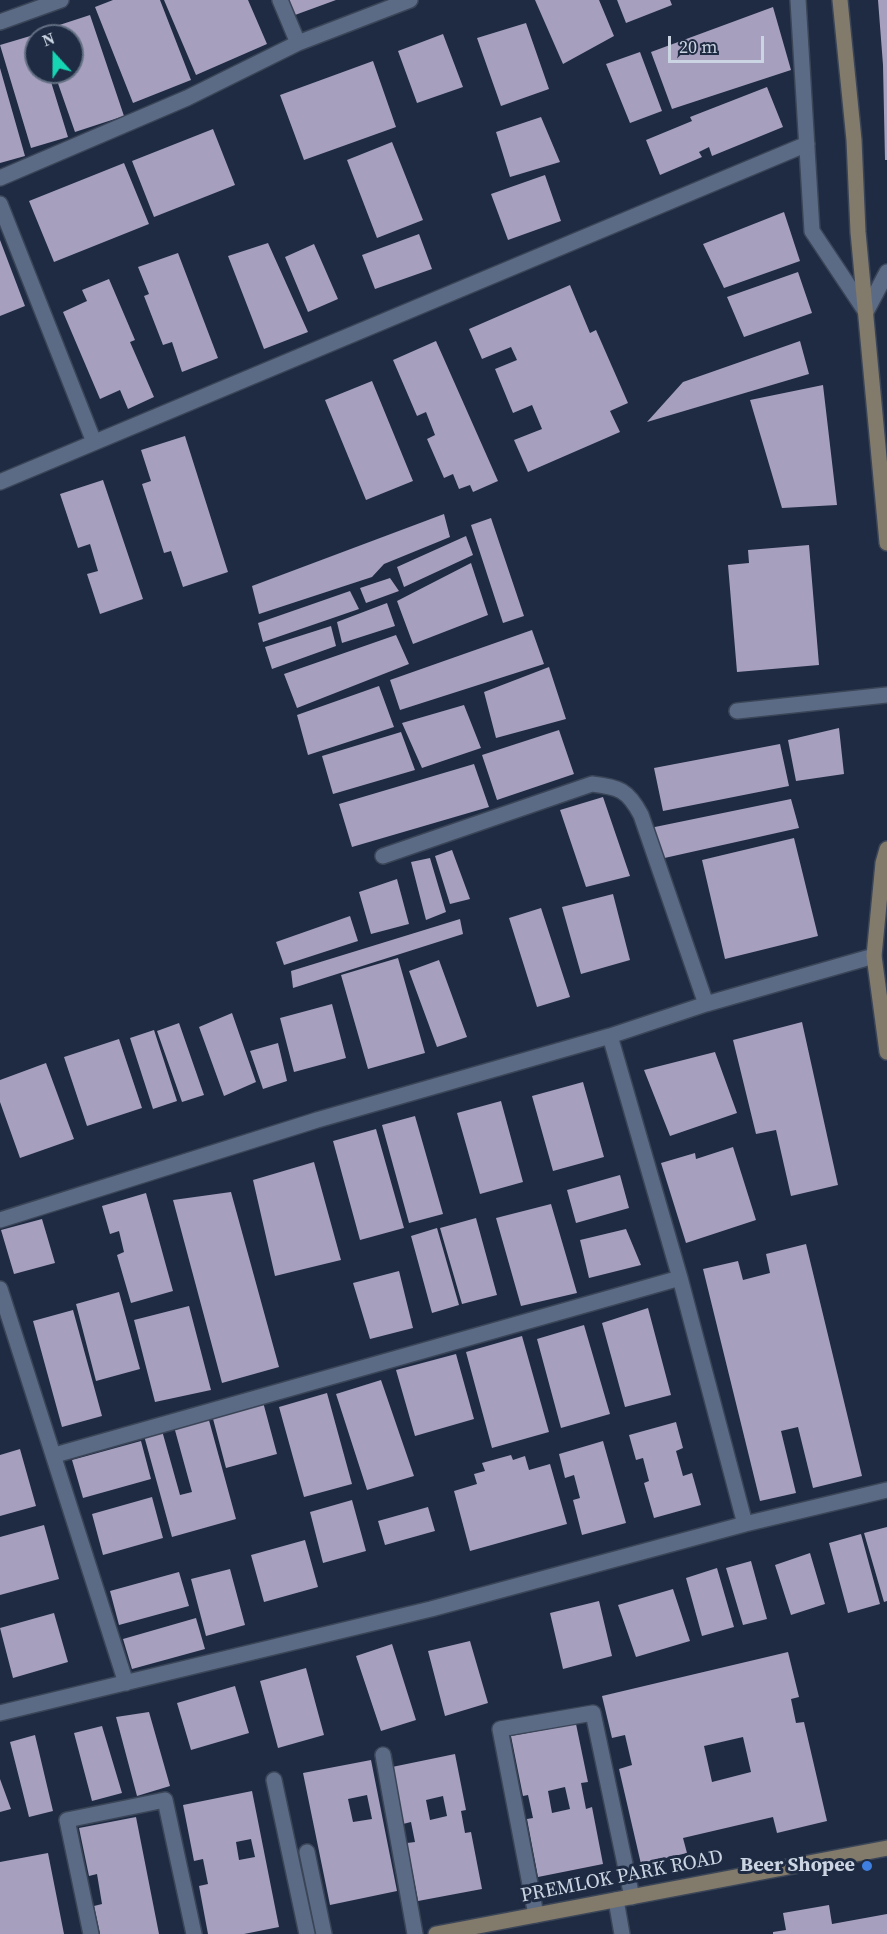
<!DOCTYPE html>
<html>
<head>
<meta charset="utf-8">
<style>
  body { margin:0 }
  #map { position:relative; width:887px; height:1934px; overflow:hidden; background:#1e2b42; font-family:"Source Serif 4",serif }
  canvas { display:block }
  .north { position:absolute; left:24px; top:24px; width:60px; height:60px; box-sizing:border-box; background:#1e2b42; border:2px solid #636f82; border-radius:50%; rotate:339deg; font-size:16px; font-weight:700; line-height:24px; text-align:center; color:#cbd4e2 }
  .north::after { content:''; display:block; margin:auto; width:21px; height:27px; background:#15d5b3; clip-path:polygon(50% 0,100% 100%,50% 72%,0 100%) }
  .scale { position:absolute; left:668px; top:36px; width:96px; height:27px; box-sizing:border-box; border:3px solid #cbd4e2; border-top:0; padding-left:8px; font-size:18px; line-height:21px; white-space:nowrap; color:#cbd4e2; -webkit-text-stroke:4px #1e2b42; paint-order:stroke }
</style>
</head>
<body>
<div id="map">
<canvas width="887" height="1934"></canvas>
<div class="north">N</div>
<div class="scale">20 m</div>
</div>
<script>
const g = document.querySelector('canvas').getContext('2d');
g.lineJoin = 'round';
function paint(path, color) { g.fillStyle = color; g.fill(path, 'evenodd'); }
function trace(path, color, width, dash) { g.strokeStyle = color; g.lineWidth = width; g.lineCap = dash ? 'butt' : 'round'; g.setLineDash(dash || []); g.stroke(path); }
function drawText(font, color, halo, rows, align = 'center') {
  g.font = font + ' "Source Serif 4",serif'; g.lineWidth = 6; g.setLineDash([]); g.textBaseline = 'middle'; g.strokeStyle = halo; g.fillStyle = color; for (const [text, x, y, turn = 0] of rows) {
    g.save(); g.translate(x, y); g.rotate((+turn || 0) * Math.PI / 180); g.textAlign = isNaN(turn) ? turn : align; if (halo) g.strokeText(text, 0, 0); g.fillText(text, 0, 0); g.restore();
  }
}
paint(new Path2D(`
  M113 0H160L191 80 133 103 95 7Z
  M164 0H248L267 44 196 75Z
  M289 0H336L295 15Z
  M535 0H599L614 36 563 64Z
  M617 0H670L672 5 626 23Z
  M878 0H887V160H885L883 65Z
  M773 7 791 70 672 109 651 52Z
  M90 15 124 116 75 132 54 72H72V36H42L41 31Z
  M526 23 549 89 501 106 477 38Z
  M37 34 36 72H48L68 137 31 148 0 45Z
  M443 34 463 87 417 103 398 51Z
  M640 52 662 111 630 123 606 64Z
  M373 61 396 127 304 160 280 95Z
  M0 68 25 156 0 163Z
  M767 87 783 127 712 156 709 147 699 152 702 157 660 175 646 140 692 121 690 117Z
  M541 117 560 162 510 177 496 132Z
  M213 129 235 185 154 217 132 161Z
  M392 142 423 220 377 238 347 160Z
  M124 163 149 224 54 262 29 201Z
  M545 175 561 221 508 240 491 194Z
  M784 212 800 261 724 288 703 244Z
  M419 234 432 269 375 289 362 255Z
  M0 240 25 306 0 316Z
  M268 243 308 332 264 349 228 256Z
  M314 244 338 299 308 312 285 257Z
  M178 253 218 358 182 372 172 342 163 345 144 296 149 294 138 267Z
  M798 272 812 313 744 337 727 297Z
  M109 279 135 340 130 342 154 397 128 409 120 390 100 399 63 312 87 301 82 290Z
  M570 285 590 333 596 330 628 403 610 411 620 432 528 472 514 440 542 429 532 405 513 413 495 369 517 360 511 347 482 359 469 329Z
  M436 341 498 481 473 492 470 485 459 489 453 474 444 478 427 439 435 435 426 412 417 416 393 360Z
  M800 341 809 374 647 422 683 382Z
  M372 381 413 481 366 500 325 400Z
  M823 385 837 505 782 508 750 400Z
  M185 436 228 572 183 587 171 551 164 553 142 484 151 481 141 450Z
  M103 480 143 599 100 614 87 574 98 571 90 544 78 548 60 494Z
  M444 514 450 537 384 564 372 577 259 614 252 586Z
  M491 518 524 616 503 623 471 525Z
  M466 536 473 555 404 587 397 567Z
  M809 545 819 665 737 672 728 565 749 563 748 550Z
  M471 563 488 615 413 644 397 601Z
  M390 578 399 591 366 603 360 588Z
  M350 591 359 609 263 642 258 623Z
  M387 603 395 626 342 643 337 622Z
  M331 626 336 646 272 669 265 647Z
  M532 630 544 664 400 710 390 680Z
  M396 635 409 664 297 708 284 674Z
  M549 667 566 719 496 738 484 692Z
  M379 686 394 727 308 755 297 715Z
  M464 705 481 748 422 768 402 723Z
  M839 728 844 774 796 781 788 740Z
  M559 730 574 774 497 800 482 755Z
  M401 732 415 770 333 794 322 756Z
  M780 744 789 786 663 811 654 768Z
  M474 764 489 807 352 847 339 804Z
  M603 797 630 876 586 887 560 810Z
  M791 799 799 828 660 859 650 828Z
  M794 838 818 936 725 959 702 860Z
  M452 850 470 899 450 904 435 856Z
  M430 858 446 912 426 920 411 862Z
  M397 879 409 924 371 934 359 892Z
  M613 894 630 960 581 974 562 907Z
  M541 908 570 997 537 1007 509 918Z
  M350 916 358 941 284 965 276 942Z
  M460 919 463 934 293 988 291 971Z
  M398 958 425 1053 368 1069 341 975Z
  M439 960 467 1037 437 1047 409 971Z
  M332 1004 346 1058 294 1072 280 1018Z
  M232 1013 256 1082 224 1096 199 1027Z
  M802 1022 838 1185 791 1196 776 1130 756 1134 733 1040Z
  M179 1023 204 1095 182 1102 157 1031Z
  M154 1030 177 1101 153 1109 130 1038Z
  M119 1039 142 1108 87 1126 64 1057Z
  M278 1043 287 1081 263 1089 250 1051Z
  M715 1052 737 1113 670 1136 644 1070Z
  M46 1063 74 1139 20 1158 0 1102V1080Z
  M583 1082 604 1157 553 1171 532 1096Z
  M501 1101 523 1182 480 1194 457 1113Z
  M415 1116 443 1214 409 1223 382 1125Z
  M376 1129 404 1228 360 1240 333 1141Z
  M733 1147 756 1220 686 1243 661 1163 695 1153 696 1159Z
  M314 1162 341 1260 275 1276 253 1180Z
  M620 1175 629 1208 576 1223 567 1190Z
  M231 1192 279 1367 222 1383 173 1200Z
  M146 1193 173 1291 131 1303 117 1255 124 1252 119 1231 110 1234 102 1206Z
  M551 1204 577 1293 521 1306 496 1218Z
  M476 1218 497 1295 462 1304 440 1228Z
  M42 1219 55 1263 14 1274 1 1230Z
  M437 1228 459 1305 432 1313 411 1236Z
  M626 1229 641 1265 589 1278 580 1240Z
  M806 1244 862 1476 813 1488 798 1427 781 1431 796 1493 760 1501 703 1269 738 1261 743 1280 770 1273 766 1254Z
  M399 1271 413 1328 370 1339 353 1283Z
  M119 1292 140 1369 96 1381 76 1304Z
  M189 1306 211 1390 155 1402 134 1320Z
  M648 1308 671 1395 625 1407 602 1323Z
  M73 1310 102 1416 62 1427 33 1321Z
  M584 1325 610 1414 561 1428 537 1339Z
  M522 1336 549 1432 492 1448 466 1352Z
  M456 1354 474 1419 415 1436 396 1370Z
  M381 1380 414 1476 367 1490 336 1394Z
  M327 1393 352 1484 304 1497 279 1407Z
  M263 1402 277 1454 226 1468 212 1415Z
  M207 1413 236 1519 172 1537 143 1432 161 1427 180 1495 192 1492 173 1423Z
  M676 1422 683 1448 676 1451 683 1476 692 1473 701 1505 654 1518 644 1483 649 1481 643 1458 636 1460 629 1435Z
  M141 1441 151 1479 83 1498 72 1460Z
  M603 1441 626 1523 582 1535 573 1500 580 1498 574 1475 565 1478 559 1454Z
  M20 1449 36 1506 0 1516V1455Z
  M511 1455 513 1460 525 1456 529 1470 550 1464 567 1524 470 1551 454 1491 477 1484 474 1474 485 1471 482 1463Z
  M152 1497 163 1538 103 1555 92 1514Z
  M352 1500 366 1551 323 1563 310 1512Z
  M428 1507 435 1531 385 1545 378 1521Z
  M44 1525 59 1579 0 1595V1537Z
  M887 1527V1601L884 1602 864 1533Z
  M861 1534 880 1604 848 1613 829 1543Z
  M305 1540 318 1587 264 1602 251 1555Z
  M810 1553 825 1604 791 1615 775 1565Z
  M751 1561 767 1619 743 1625 726 1568Z
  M717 1568 734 1627 702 1636 686 1578Z
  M230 1569 245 1625 206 1636 191 1579Z
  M179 1572 189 1606 119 1625 110 1591Z
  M673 1589 690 1641 636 1657 618 1605Z
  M599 1601 612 1656 563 1669 550 1613Z
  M54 1613 68 1662 13 1678 0 1628Z
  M196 1618 205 1649 132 1669 123 1639Z
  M470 1641 488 1703 445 1716 428 1651Z
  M392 1644 416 1720 381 1731 356 1656Z
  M788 1652 799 1697 791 1699 796 1723 804 1722 827 1821 777 1833 773 1817 683 1838 687 1853 641 1864 619 1769 632 1765 625 1735 612 1738 602 1696ZM743 1737 751 1772 712 1782 704 1746Z
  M306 1668 324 1735 278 1748 260 1681Z
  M235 1686 249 1733 191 1750 177 1703Z
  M149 1712 170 1786 137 1796 116 1717Z
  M576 1724 588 1782 581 1783 586 1809 592 1807 603 1864 538 1877 527 1819 533 1818 528 1795 523 1796 511 1736ZM565 1787 570 1809 552 1813 548 1791Z
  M102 1726 122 1793 92 1801 74 1733Z
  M35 1735 53 1811 29 1817 10 1742Z
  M455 1754 466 1810 461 1811 465 1833 471 1832 482 1889 418 1901 407 1843 415 1842 411 1822 403 1824 392 1767ZM443 1796 447 1816 430 1820 426 1800Z
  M371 1760 397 1891 330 1905 303 1773ZM367 1795 372 1819 353 1822 348 1799Z
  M0 1779 11 1809 0 1812Z
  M252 1791 279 1927 244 1934H208L199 1886 208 1884 203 1859 194 1861 183 1805ZM251 1839 255 1857 239 1860 236 1842Z
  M136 1817 159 1934H100L94 1906 102 1904 97 1874 89 1876 79 1828Z
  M48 1853 64 1934H0V1862Z
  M829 1905 832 1924 887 1914V1934H773V1932L786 1930 783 1913Z`), '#a69fbe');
const lane = new Path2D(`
  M737 711 887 695
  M536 1915 500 1729 593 1713 632 1897`);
const street = new Path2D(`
  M280 0 298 43
  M798 0 812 231 866 312 887 272
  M0 22 61 0
  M0 178 187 98 298 43 410 0
  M0 204 94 442
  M0 482 807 144
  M383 856 592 784C619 787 628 790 641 815L706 1004
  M610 1036 680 1278 745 1524
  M0 1220 317 1120 610 1036 706 1004 874 956
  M0 1289 126 1683
  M55 1455 680 1278
  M0 1713 431 1609 745 1524 887 1490
  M383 1755 415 1934
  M274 1780 307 1934
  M307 1852 324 1934
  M616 1900 622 1934
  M91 1934 67 1820 165 1800 194 1934`);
const secondary = new Path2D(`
  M840 0 854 140 858 232 887 543
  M887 849 883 863 874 956 887 1052
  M436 1934 887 1848`);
trace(lane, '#3b4558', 18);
trace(street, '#3b4558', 18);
trace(secondary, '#3b4558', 18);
trace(lane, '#5c6b85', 15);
trace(street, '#5c6b85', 15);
trace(secondary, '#827a6a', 15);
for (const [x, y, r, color] of [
  [867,1866,6,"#3f7fe0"]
]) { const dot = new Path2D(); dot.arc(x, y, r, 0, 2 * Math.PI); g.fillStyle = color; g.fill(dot); trace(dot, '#1e2b42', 2); }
drawText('bold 20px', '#cbd4e2', '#1e2b42', [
  ["Beer Shopee",855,1866]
], 'right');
drawText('20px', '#cbd4e2', '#1e2b42', [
  ["PREMLOK PARK ROAD",622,1877,-11]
]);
</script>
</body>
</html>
